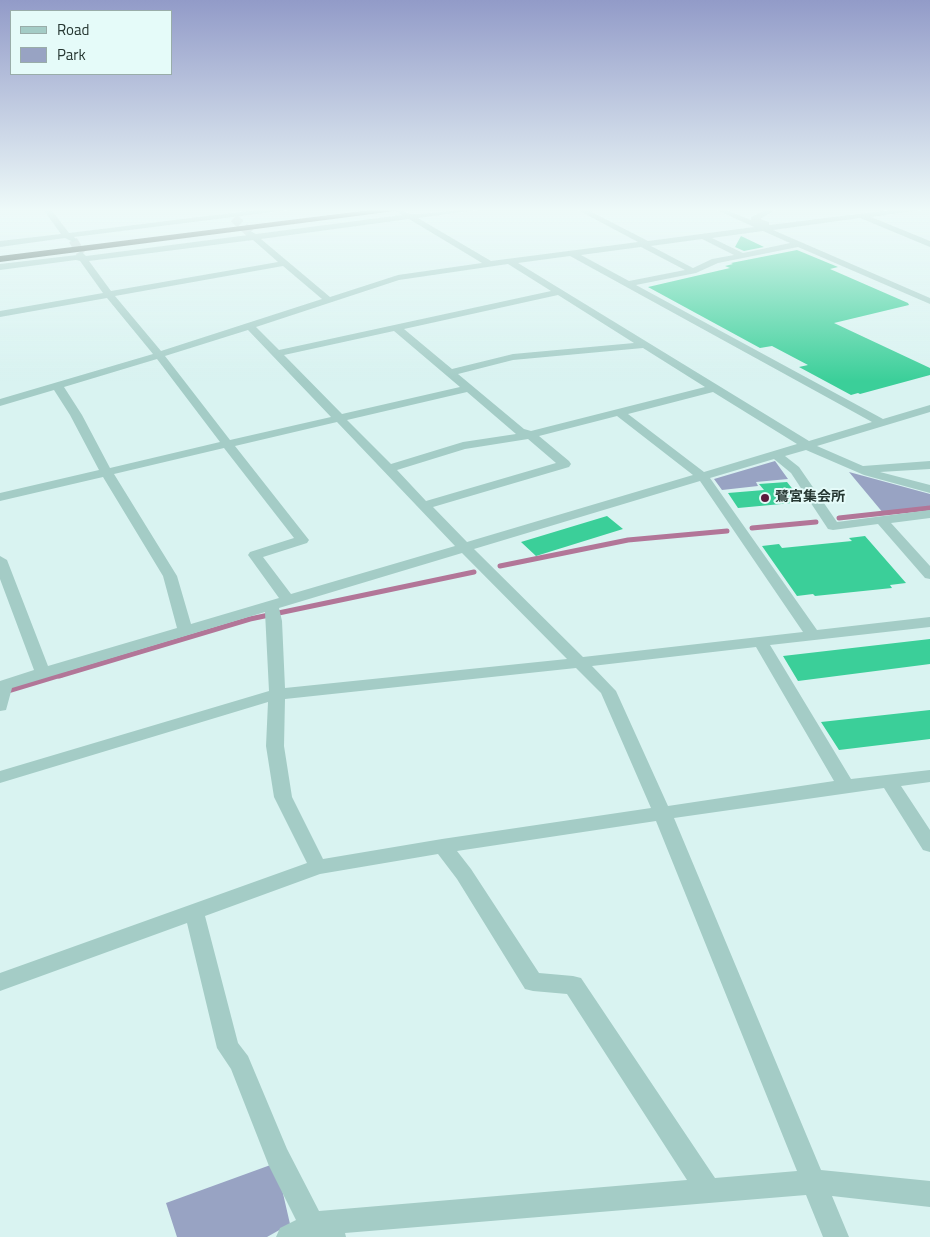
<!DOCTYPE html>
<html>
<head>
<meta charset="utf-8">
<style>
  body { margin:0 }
  #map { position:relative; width:930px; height:1237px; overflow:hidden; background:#d9f3f1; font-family:"Titillium Web",sans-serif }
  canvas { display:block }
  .legend { position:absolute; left:10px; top:10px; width:162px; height:65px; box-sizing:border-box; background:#e5fbf9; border:1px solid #99ada9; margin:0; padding:6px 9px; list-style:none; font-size:15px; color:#263732 }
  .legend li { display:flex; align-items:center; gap:10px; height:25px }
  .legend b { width:25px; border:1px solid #99ada9 }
</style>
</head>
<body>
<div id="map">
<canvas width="930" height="1237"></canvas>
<ul class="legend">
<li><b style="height:6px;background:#a4ccc6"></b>Road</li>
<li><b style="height:14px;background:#98a3c3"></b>Park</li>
</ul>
</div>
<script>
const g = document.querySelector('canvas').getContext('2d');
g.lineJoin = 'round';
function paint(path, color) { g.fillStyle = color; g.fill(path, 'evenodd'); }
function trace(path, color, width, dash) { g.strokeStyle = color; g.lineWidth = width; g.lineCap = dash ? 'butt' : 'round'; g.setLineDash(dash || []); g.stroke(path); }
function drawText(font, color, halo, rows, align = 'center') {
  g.font = font + ' "Titillium Web","Noto Sans JP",sans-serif'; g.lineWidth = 4; g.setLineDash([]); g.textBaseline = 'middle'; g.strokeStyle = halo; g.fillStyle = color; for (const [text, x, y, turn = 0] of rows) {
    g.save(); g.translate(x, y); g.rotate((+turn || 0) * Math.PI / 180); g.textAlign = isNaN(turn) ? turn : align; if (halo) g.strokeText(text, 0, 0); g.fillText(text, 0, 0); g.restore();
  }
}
paint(new Path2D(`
  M775 461 788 479 756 482 758 486 722 490 714 479Z
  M849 472 930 494V509L884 514Z
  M276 1163 290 1224 267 1237H177L166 1203Z`), '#98a3c3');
trace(new Path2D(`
  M839 518 930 508
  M752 528 816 522
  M500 566 628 540 727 531
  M59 676 250 619 474 572`), '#b27698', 5);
trace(new Path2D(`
  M0 693 63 674`), '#b27698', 6);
paint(new Path2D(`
  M741 236 764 247 744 251 735 247Z
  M797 250 838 267 830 269 908 303 909 305 834 323 930 368V375L860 394 858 393 851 395 799 367 808 365 772 346 760 348 648 287 730 268 725 266 733 264 731 263Z
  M787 482 803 502 738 508 728 493 764 490 759 484Z
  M607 516 623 529 536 556 521 542Z
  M865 536 906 583 890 585 892 588 815 596 813 594 797 596 762 546 779 544 782 548 852 541 849 538Z
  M930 639V664L798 681 783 656Z
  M930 710V739L839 750 821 722Z`), '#3bcf99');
trace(new Path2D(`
  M234 218 250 233
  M73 240 81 254`), '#b5cdcb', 9, [9, 4.5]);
paint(new Path2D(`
  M42 208H50L69 233 272 208H293L289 210 74 237 77 240 73 242 65 238 0 247V241L61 234Z
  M391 208C401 208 406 214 413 214 436 214 459 208 482 208L478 210 418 218 491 261 638 242 574 208H584L648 241 754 227 712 208H722L751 220V217L769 208H779L760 219 769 222V225L906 208H927L923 210 871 217 930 241V247L860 218 773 230 930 298V304L798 247 718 263 696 273 636 285 883 419 930 405V412L817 446 863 466 930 461V469L880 472 930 485V493L864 475 806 450 785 456 799 467 837 522 930 510V518L891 523 930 566V579L925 578 878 524 833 530 828 529 791 473 774 459 710 478 817 630 930 617V627L770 645 851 779 930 770V782L901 786 930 830V852L923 850 884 788 674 818 821 1170 930 1181V1207L832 1196 849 1237H823L806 1195 345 1233 346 1237H276L280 1228 296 1220 269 1166 231 1069 217 1048 187 923 0 991V973L307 863 274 797 266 746 268 702 0 783V771L269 691 265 612 12 688 6 710 0 711V681L34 670 0 579V556L7 560 48 666 177 628 163 576 103 477 0 501V493L99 470 70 415 54 390 0 406V399L153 354 107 298 0 317V311L103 293 80 261 76 260 0 270V264L77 255 81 251 86 256 248 235 246 233 250 231 256 234 402 215ZM409 219 482 263 398 275 330 297 261 239ZM763 231 790 243 743 253 712 238ZM702 239 734 255 712 259 693 268 651 246ZM253 240 278 262 111 291 89 261ZM641 247 685 270 629 281 581 255ZM570 256 872 422 809 441 518 263ZM508 264 551 291 279 350 256 327 399 280ZM283 266 322 299 161 351 115 296ZM558 295 634 343 513 354 452 369 404 329ZM248 330 331 417 230 440 165 356ZM394 331 460 387 342 414 284 355ZM643 348 705 387 531 431 524 429 458 374 513 360ZM157 359 220 442 110 468 82 415 64 387ZM467 392 516 434 463 442 391 464 347 420ZM713 392 797 444 704 472 628 414ZM617 416 693 475 467 542 433 507 569 467 571 464 569 461 539 436ZM337 422 455 546 291 594 263 557 307 543 309 540 235 446ZM528 439 556 463 426 501 397 470 465 449ZM224 448 294 538 250 552 248 555 279 598 191 624 177 576 114 474ZM700 481 803 632 583 657 474 549ZM462 553 567 659 285 688 282 621 279 608ZM756 647 834 781 668 806 616 691 592 666ZM576 668 601 693 651 808 442 839 323 859 292 797 284 746 285 699ZM656 821 797 1171 715 1178 581 978 573 976 539 973 471 869 457 851ZM438 854 457 879 525 989 533 991 567 994 687 1180 319 1211 287 1149 248 1056 238 1043 205 916 320 874Z`), '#a4ccc6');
paint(new Path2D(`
  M386 208H407L403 210 0 262V256Z`), '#3c5850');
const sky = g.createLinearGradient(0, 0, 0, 381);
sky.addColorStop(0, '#929bc8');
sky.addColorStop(0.55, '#eefaf9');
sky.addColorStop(1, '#eefaf900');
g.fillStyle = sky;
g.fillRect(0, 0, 930, 381);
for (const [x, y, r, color] of [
  [765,498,5,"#5b193c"]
]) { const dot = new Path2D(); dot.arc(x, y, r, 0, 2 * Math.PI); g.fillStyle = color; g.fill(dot); trace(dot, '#e5fbf9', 2); }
drawText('bold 14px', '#263732', '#e5fbf9', [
  ["鷺宮集会所",775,498]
], 'left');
</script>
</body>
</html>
